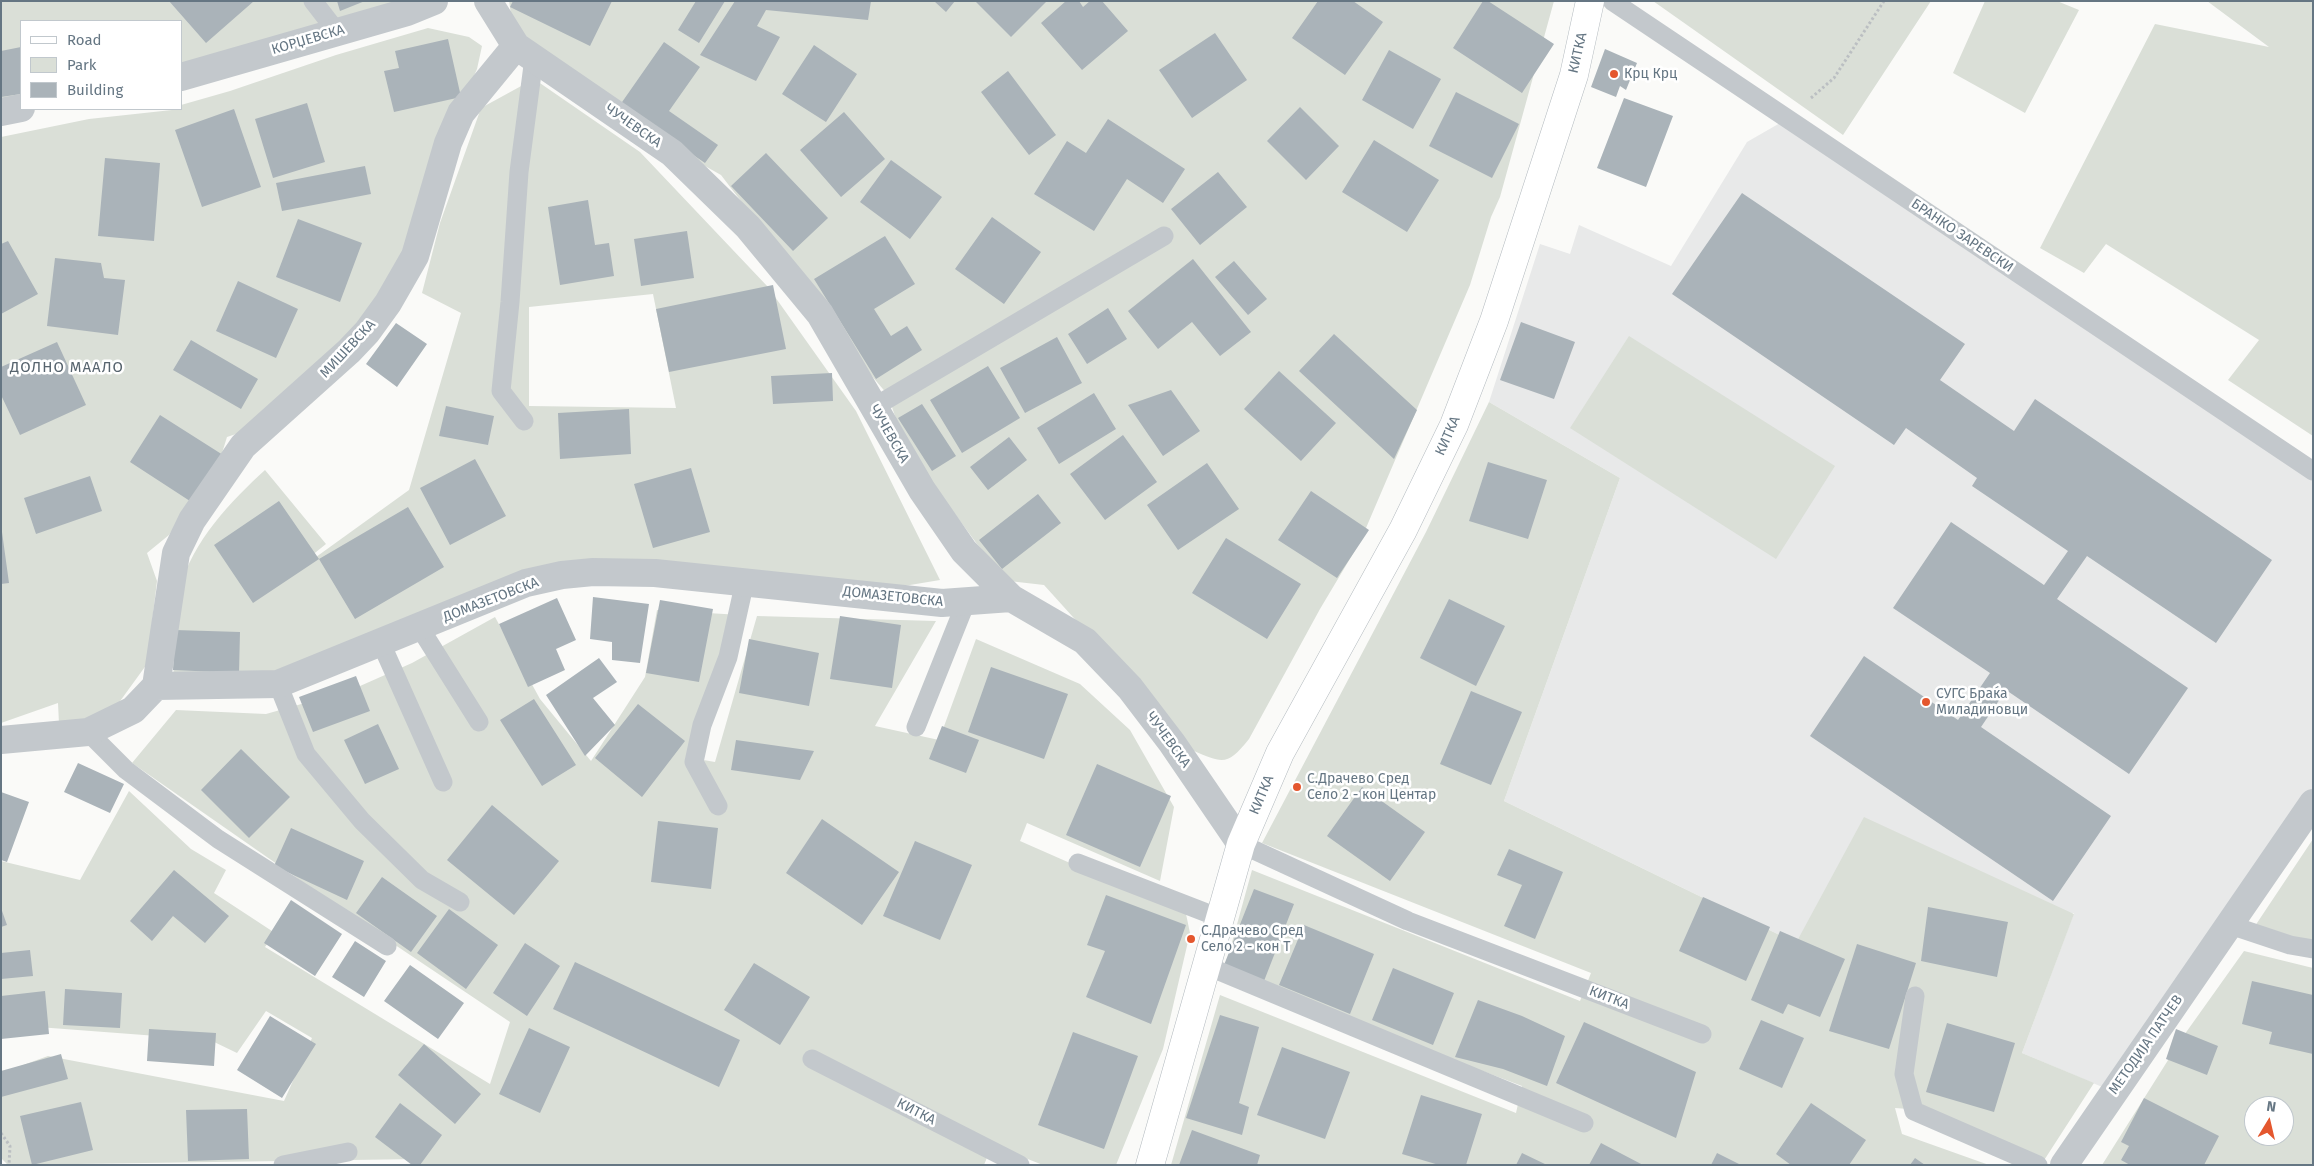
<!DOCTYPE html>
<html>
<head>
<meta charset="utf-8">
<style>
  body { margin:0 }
  #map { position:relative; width:2314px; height:1166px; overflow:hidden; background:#fafaf8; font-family:"Fira Sans",sans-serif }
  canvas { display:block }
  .frame { position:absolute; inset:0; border:2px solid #657683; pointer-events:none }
  .legend { position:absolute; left:20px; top:20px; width:162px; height:90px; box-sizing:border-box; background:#fff; border:1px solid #c1c8cd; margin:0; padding:6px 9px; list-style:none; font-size:15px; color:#657683 }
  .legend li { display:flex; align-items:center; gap:10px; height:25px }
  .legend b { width:25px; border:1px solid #c1c8cd }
  .north { position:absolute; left:2244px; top:1096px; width:50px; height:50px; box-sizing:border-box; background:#fff; border:1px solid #c1c8cd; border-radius:50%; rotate:9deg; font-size:14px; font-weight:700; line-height:20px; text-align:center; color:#657683 }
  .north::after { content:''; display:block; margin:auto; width:18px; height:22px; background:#e4572e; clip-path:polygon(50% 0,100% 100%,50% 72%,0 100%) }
</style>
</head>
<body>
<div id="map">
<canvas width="2314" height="1166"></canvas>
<div class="frame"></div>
<ul class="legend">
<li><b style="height:6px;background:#fff"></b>Road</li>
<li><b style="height:14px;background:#dadfd7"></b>Park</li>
<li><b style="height:14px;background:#aab3b9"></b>Building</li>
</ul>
<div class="north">N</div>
</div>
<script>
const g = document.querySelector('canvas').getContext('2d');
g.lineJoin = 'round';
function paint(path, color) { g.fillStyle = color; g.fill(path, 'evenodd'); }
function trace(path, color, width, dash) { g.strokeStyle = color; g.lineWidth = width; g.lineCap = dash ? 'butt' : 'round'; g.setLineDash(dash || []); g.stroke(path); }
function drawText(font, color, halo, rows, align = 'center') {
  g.font = font + ' "Fira Sans",sans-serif'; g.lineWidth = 5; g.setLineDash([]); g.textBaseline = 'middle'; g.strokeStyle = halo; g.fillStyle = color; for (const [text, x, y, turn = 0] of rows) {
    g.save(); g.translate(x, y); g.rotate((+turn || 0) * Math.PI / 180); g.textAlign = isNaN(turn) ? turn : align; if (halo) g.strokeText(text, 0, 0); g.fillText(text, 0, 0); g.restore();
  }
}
paint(new Path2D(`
  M1787 119 2313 471V803L2114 1092 2022 1053 2074 913 1796 943 1504 801 1620 478 1489 402 1540 244 1570 254 1579 225 1671 266 1747 142Z`), '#e8e9e9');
paint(new Path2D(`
  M1 1H417L181 69V21H21V97L1 101Z
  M509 1H1554L1500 197 1491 217 1470 285 1360 542 1320 609 1249 739C1228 765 1224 764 1194 751L1044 585 1009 581 977 544 938 491 897 422 888 395 813 307 776 247 721 175 641 130 514 34Z
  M1653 1H1931L1843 135Z
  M1985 1H2057L2079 10 2025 113 1953 73Z
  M2207 1H2313V436L2228 380 2259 340 2106 244 2084 273 2040 248 2155 24 2269 47Z
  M428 28 469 37 482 46 477 69 433 167 393 289 345 350 248 430 227 437 217 469 169 535 147 553 157 581 147 664 110 715 59 724 58 703 1 723V137L89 119 181 109V105L230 91 336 55Z
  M534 79 640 152 768 287 856 411 940 580 868 592 560 571 313 673 173 683C175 654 175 614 181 587 191 543 232 500 265 470L326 544 255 601 409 490 461 313 422 293 440 223 481 108ZM653 294 676 408 529 406V307Z
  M1629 336 1835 466 1776 559 1570 428Z
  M1489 402 1620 478 1504 801 1796 943 1864 817 2074 914 2022 1053 2094 1083 2041 1165 1922 1110 1895 1108 1902 1134 1989 1165H1171L1220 995 1516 1113 1522 1086 1372 1029 1223 975 1252 870 1580 1001 1591 973 1262 843 1426 532Z
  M657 610 741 615 692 758 715 762 757 616 936 621 875 726 939 740 976 639 1080 684 1130 730 1174 807 1160 881 1027 823 1020 841 1186 914 1190 933 1163 1049 1116 1165H1043L992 1145 984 1165H420V1159L8 1165 1 1158V1073L48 1056 284 1101 312 1038 266 1011 237 1053 210 1040 38 1027 1 1036V861L80 880 129 791 191 849 226 870 214 893 275 933 265 947 490 1084 510 1022 340 908 132 763 176 710 266 714 351 690 412 663 495 617 540 699 591 761 645 677Z
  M2313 839V946L2255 926Z
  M2244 951 2313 968V1165H2102L2182 1038ZM2254 1106H2284V1136H2254Z`), '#dadfd7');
paint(new Path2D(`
  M169 1H254L206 43Z
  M337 1H365L340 11Z
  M513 1H612L590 46 510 7Z
  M696 1H725L699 43 678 30Z
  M735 1H871L868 20 766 10 757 26 780 37 756 81 700 55Z
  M934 1H955L946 12Z
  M975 1H1047L1011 37Z
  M1066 1H1079L1083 7 1090 1H1102L1128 31 1082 70 1041 23Z
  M1318 1H1353L1383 22 1345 75 1292 38Z
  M1483 1H1488L1554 44 1522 93 1453 48Z
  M1215 33 1247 80 1192 118 1159 70Z
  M448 39 461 97 394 112 384 71 399 68 395 51Z
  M664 42 700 67 669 111 718 145 705 163 620 105Z
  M814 45 857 74 826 122 782 94Z
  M21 47V94L1 97V51Z
  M1605 49 1637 63 1626 90 1620 86 1616 97 1591 87Z
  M1389 50 1441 79 1413 129 1362 100Z
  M1008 71 1056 135 1029 155 981 92Z
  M1456 92 1519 124 1492 178 1429 146Z
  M1624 98 1673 116 1646 187 1597 168Z
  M307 103 325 162 273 178 255 119Z
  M1300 107 1339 146 1306 180 1267 141Z
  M234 109 261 187 202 207 175 130Z
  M844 112 885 159 841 197 800 150Z
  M1108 119 1185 169 1163 203 1127 179 1094 231 1034 194 1067 141 1086 153Z
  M1374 140 1439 180 1407 232 1342 192Z
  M766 153 828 218 793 251 731 186Z
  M105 158 160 163 154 241 98 236Z
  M891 160 942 197 910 239 860 202Z
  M365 166 371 194 282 211 276 183Z
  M1218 172 1247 207 1200 245 1171 209Z
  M1742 193 1965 344 1940 380 2014 431 2035 399 2272 560 2216 643 2087 556 2057 599 2188 688 2129 774 2006 690 1981 727 2111 816 2053 901 1810 736 1864 656 1958 720 1990 673 1893 608 1951 522 2044 585 2068 551 1972 486 1977 478 1906 428 1894 445 1672 294Z
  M588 200 595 245 609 243 614 276 560 285 548 207Z
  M992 217 1041 252 1004 304 955 269Z
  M298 219 362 243 340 302 276 277Z
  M687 231 694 278 641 286 634 239Z
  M885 236 915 284 874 309 891 336 907 326 922 350 876 379 814 279Z
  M8 241 38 294 1 314V244Z
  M55 258 101 263 104 278 125 280 118 335 47 326Z
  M1193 259 1251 332 1220 356 1192 322 1158 349 1128 311Z
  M1234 261 1267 299 1248 315 1215 277Z
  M238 281 298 309 276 358 216 331Z
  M773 285 786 349 669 372 656 309Z
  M1108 308 1127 339 1087 364 1068 334Z
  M1521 322 1575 342 1554 399 1500 380Z
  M396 323 427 344 397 387 366 364Z
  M1334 334 1417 410 1394 459 1299 371Z
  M1057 337 1082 383 1025 413 1000 368Z
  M191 340 258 379 241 409 173 370Z
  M57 342 86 405 20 435 1 395V367Z
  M988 366 1020 418 962 453 930 400Z
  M1279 371 1336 423 1301 461 1244 409Z
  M832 373 833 401 773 404 771 376Z
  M1171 390 1200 431 1163 456 1128 405Z
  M1094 393 1116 429 1059 464 1037 428Z
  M922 404 956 456 932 471 898 418Z
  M446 406 494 416 488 445 439 436Z
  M629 409 631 454 560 459 558 413Z
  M160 415 223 455 193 503 130 462Z
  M1123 435 1157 482 1105 520 1070 474Z
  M1009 437 1027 460 988 490 970 467Z
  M475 459 506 516 450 545 420 488Z
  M1488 462 1547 480 1528 539 1469 521Z
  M1207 463 1239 509 1178 550 1147 505Z
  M691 468 710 532 653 548 634 484Z
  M90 476 102 511 36 534 24 498Z
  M1311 491 1369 530 1337 578 1278 540Z
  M1038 494 1061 523 1002 569 979 540Z
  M279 501 319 559 253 603 214 545Z
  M408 507 444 567 355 619 319 559Z
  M2 532 9 583 1 584V533Z
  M1226 538 1301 584 1267 639 1192 593Z
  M593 597 649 604 640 663 612 660V642L590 639Z
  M557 598 576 640 556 649 565 670 528 687 499 624Z
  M1449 599 1505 626 1476 686 1420 658Z
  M660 600 713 609 699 682 646 673Z
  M840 616 901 625 892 688 830 679Z
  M175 630 240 632 239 673 173 670Z
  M749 639 819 653 809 706 739 693Z
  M599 658 617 682 593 698 615 725 585 756 546 695Z
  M991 667 1068 694 1044 759 968 732Z
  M356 676 370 711 313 732 299 697Z
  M1471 691 1522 712 1491 785 1440 764Z
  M534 699 576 765 542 786 500 720Z
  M638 704 685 741 642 797 595 758Z
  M378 724 399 769 365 784 344 740Z
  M942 726 979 740 966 773 929 759Z
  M736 740 814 751 800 780 731 770Z
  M241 749 290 797 249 838 201 790Z
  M78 763 124 784 110 813 64 792Z
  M1097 764 1171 796 1140 867 1066 835Z
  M1362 787 1425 832 1390 881 1327 836Z
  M1 792 29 802 7 862 1 860Z
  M492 805 559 861 514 915 447 860Z
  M822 819 899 872 862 925 786 873Z
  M658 821 718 828 711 889 651 882Z
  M291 828 364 861 347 900 274 866Z
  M915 841 972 865 940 940 883 916Z
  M1509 849 1563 872 1535 939 1504 926 1522 885 1497 875Z
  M174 870 229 916 205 943 173 916 152 941 130 921Z
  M382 877 437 916 411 952 356 913Z
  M1254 889 1294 904 1264 981 1224 965Z
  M1106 895 1186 925 1151 1024 1086 997 1105 951 1087 945Z
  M1703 897 1770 927 1746 981 1679 951Z
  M291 900 342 934 315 976 264 943Z
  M1928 907 2008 922 1997 977 1921 961Z
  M1 908 7 925 1 927Z
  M449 909 498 945 466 989 417 953Z
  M1304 925 1374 954 1350 1014 1279 985Z
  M1780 931 1845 959 1820 1017 1788 1004 1783 1014 1751 1000Z
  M355 941 386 961 364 997 332 977Z
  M525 943 560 966 527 1016 493 993Z
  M1857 944 1916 963 1889 1049 1829 1031Z
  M30 950 33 976 1 979V953Z
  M575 962 740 1040 719 1087 553 1009Z
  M754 963 810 997 780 1045 724 1010Z
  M410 965 464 1003 438 1039 384 1001Z
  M1393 968 1454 993 1433 1045 1372 1020Z
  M2252 981 2313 995V1054L2269 1044 2272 1032 2242 1024Z
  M65 989 122 993 120 1028 63 1025Z
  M45 991 49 1034 1 1039V996Z
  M1478 1000 1522 1016 1565 1036 1547 1086 1503 1069 1455 1057Z
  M1220 1015 1259 1027 1239 1103 1249 1107 1242 1135 1186 1118Z
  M270 1016 316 1044 282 1098 237 1070Z
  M1761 1020 1804 1038 1782 1088 1739 1069Z
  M1584 1022 1696 1072 1676 1138 1556 1083Z
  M1947 1023 2015 1043 1994 1112 1926 1092Z
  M529 1028 570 1047 540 1113 499 1094Z
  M149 1029 216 1033 214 1066 147 1061Z
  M2176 1029 2218 1046 2207 1075 2166 1059Z
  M1073 1032 1138 1056 1104 1149 1038 1125Z
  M424 1044 481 1094 455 1124 398 1075Z
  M1282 1047 1350 1072 1325 1139 1257 1115Z
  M61 1054 68 1079 1 1097V1071Z
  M1421 1095 1482 1114 1466 1165H1439L1402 1154Z
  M2144 1098 2219 1136 2204 1165H2130L2121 1160 2129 1146 2121 1142Z
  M81 1102 93 1150 32 1165 20 1116Z
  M400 1103 442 1135 420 1165H412L375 1137Z
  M1811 1103 1866 1140 1849 1165H1791L1776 1154Z
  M247 1109 249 1159 188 1161 186 1110Z
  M1192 1130 1260 1155 1257 1165H1179Z
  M1601 1143 1643 1165H1589Z
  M1522 1153 1547 1165H1516Z
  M1717 1153 1741 1165H1711Z
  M1915 1158 1925 1165H1910Z`), '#aab3b9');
const secondary = new Path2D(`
  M1150 1165 1241 844 1280 753 1403 530 1454 425 1494 321 1574 75 1590 1`);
trace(secondary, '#b3babf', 29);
trace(new Path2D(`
  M1811 98 1834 78 1884 1
  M1 1133 10 1146 9 1165`), '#bbbfc2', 3, [2.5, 2.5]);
trace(new Path2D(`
  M313 1 337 32
  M1612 1 2313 471
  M874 407 1164 236
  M524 421 501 391 510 302 519 172 534 58
  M420 628 479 722
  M381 643 443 782
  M278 684 306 754 362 821 422 880 460 902
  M916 727 966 602
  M88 732 126 770 218 839 387 946
  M718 806 694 762 702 725 728 657 745 581
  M1241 844 1408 921 1702 1034
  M1078 863 1220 918
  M2230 925 2290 945 2313 949
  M1207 966 1584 1123
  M1915 996 1904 1074 1914 1111 2038 1165
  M812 1059 1020 1165
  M283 1165 348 1152`), '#c3c8cc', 19);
trace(new Path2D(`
  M488 1 516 46 672 153 748 227 820 314 922 490 964 551 1011 598 1085 641 1130 688 1172 743 1241 844
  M181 77 407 12 434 1
  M1 112 21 108
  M156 686 176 553 192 520 243 446 349 351 367 332 388 303 415 256 448 143 461 113 516 46
  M1 740 88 732 133 710 156 686 278 684 526 583 562 575 593 572 655 573 942 603 1011 598
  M2064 1165 2313 803`), '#c3c8cc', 28);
trace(secondary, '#fff', 28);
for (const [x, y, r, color] of [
  [1614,74,5,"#e4572e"],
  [1926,702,5,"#e4572e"],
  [1297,787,5,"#e4572e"],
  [1191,939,5,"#e4572e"]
]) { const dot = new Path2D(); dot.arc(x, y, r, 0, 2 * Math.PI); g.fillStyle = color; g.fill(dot); trace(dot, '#fff', 2); }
drawText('14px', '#657683', '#fff', [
  ["КОРЏЕВСКА",308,40,-16],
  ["КИТКА",1578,53,-77],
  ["ЧУЧЕВСКА",633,126,35],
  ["БРАНКО ЗАРЕВСКИ",1962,236,34],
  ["МИШЕВСКА",348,349,-47],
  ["ЧУЧЕВСКА",889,434,60],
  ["КИТКА",1448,436,-66],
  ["ДОМАЗЕТОВСКА",893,597,6],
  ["ДОМАЗЕТОВСКА",491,600,-21],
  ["ЧУЧЕВСКА",1168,740,54],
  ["КИТКА",1262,795,-67],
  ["КИТКА",1609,998,21],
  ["МЕТОДИЈА ПАТЧЕВ",2146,1045,-55],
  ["КИТКА",916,1112,27]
]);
drawText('14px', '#657683', '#fff', [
  ["Крц Крц",1624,74],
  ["СУГС Браќа",1936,694],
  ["Миладиновци",1936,710],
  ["С.Драчево Сред",1307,779],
  ["Село 2 - кон Центар",1307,795],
  ["С.Драчево Сред",1201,931],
  ["Село 2 - кон T",1201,947]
], 'left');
g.letterSpacing = '1px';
drawText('15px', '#57646e', '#fff', [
  ["ДОЛНО МААЛО",67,368]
]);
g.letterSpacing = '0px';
</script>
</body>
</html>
